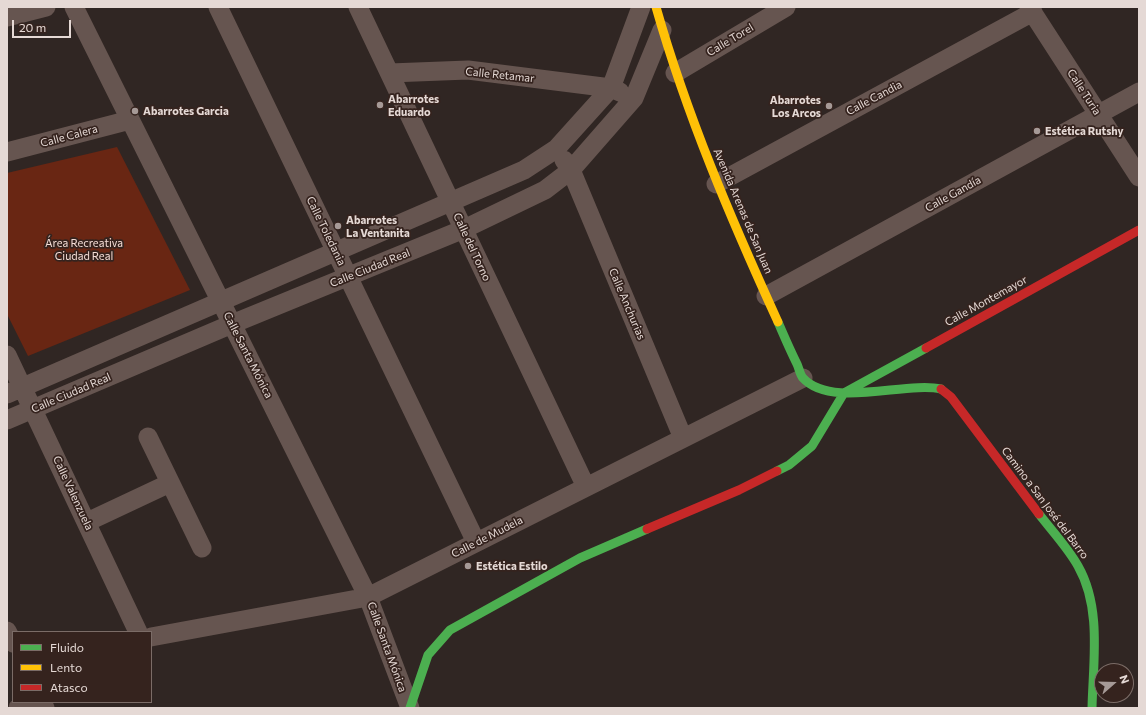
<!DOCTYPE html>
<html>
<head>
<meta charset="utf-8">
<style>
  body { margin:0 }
  #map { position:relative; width:1146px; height:715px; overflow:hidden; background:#302623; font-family:Commissioner,sans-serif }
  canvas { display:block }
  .frame { position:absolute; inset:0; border:8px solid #e5d9d5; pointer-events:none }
  .legend { position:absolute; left:12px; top:631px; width:140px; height:72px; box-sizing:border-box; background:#35231e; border:1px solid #7b6c67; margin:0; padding:5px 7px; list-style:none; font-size:12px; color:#e5d9d5 }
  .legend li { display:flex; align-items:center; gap:8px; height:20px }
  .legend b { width:20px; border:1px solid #7b6c67 }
  .north { position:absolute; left:1094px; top:663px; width:40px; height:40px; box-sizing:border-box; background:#35231e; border:1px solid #7b6c67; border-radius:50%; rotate:70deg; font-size:11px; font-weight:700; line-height:16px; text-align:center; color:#e5d9d5 }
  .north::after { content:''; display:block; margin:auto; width:14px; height:18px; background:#a69a97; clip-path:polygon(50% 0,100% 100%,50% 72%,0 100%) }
  .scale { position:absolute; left:12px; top:20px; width:59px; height:18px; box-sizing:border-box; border:2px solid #e5d9d5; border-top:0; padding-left:5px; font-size:12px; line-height:14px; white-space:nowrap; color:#e5d9d5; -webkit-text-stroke:3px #35231e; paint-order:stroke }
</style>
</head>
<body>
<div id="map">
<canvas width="1146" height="715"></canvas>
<div class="frame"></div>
<ul class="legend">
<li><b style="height:5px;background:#4caf50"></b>Fluido</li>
<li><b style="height:5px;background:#ffc107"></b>Lento</li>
<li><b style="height:5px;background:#c62828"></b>Atasco</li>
</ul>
<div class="north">N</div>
<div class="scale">20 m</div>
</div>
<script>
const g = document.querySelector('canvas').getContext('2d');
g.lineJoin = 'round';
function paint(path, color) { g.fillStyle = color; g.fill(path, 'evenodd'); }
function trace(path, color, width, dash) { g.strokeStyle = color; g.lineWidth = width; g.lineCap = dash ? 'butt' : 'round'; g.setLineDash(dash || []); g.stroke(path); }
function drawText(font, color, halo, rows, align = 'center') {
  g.font = font + ' Commissioner,sans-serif'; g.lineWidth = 3.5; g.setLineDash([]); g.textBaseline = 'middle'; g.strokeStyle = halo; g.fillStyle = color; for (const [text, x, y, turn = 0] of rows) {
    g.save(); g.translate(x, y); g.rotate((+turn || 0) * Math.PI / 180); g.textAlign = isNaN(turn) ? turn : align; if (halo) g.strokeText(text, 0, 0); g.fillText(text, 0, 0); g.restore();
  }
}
paint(new Path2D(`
  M117 147 190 290 28 356 7 314V173Z`), '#692613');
trace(new Path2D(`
  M74 7 368 597 410 708
  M218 7 476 542
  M358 7 586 487
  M1029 7 1139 177
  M7 17 46 7
  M390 73 468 70 611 88 620 92
  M675 73 786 7
  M7 152 130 120
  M564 160 571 170 683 438
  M716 184 1033 12
  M766 296 1139 92
  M7 355 138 632
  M7 394 524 170 556 149 611 88 641 7
  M7 420 232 324 464 229 545 190 571 170 634 98 662 30
  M148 437 202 548
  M87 522 170 483
  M7 631 13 643
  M151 637 368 597 803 378
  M42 702 45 708
  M18 708 27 702`), '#665550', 19);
trace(new Path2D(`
  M778 322C784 336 790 350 797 364 799 368 800 375 803 378 831 409 906 381 941 389
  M777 471 789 465 812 446 844 393 926 348
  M1039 514C1052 531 1068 548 1078 566 1102 608 1093 662 1092 708
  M410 708 428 655 450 630 580 558 647 529`), '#4caf50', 9);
trace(new Path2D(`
  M656 7C687 116 731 219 778 322`), '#ffc107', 9);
trace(new Path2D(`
  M926 348 1139 230
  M941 389 951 397 1039 514
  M647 529 739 490 777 471`), '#c62828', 9);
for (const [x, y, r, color] of [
  [380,105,4,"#a69a97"],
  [829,106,4,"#a69a97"],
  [135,111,4,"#a69a97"],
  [1037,131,4,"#a69a97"],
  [338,226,4,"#a69a97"],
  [468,566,4,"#a69a97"]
]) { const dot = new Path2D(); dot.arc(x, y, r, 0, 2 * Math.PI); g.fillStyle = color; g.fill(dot); trace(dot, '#35231e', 1.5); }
drawText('11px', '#e5d9d5', '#35231e', [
  ["Calle Torel",730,40,-31],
  ["Calle Retamar",500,75,6],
  ["Calle Turia",1084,92,57],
  ["Calle Candia",874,98,-28],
  ["Calle Calera",69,136,-15],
  ["Calle Gandía",953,194,-29],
  ["Avenida Arenas de San Juan",743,211,67],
  ["Calle Toledania",326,231,64],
  ["Calle del Torno",472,247,65],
  ["Calle Ciudad Real",370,268,-22],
  ["Calle Montemayor",986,301,-29],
  ["Calle Anchurias",627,304,67],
  ["Calle Santa Mónica",248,355,63],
  ["Calle Ciudad Real",71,393,-23],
  ["Calle Valenzuela",73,493,65],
  ["Camino a San José del Barro",1045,503,53],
  ["Calle de Mudela",487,537,-27],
  ["Calle Santa Mónica",387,647,70]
]);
drawText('bold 11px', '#e5d9d5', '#35231e', [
  ["Abarrotes",388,99],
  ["Eduardo",388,112],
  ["Abarrotes",821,100,"right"],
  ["Los Arcos",821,113,"right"],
  ["Abarrotes Garcia",143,111],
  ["Estética Rutshy",1045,131],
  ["Abarrotes",346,220],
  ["La Ventanita",346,233],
  ["Estética Estilo",476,566]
], 'left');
drawText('11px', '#f5ddd6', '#35231e', [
  ["Área Recreativa",84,243],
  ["Ciudad Real",84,256]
]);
</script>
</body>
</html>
